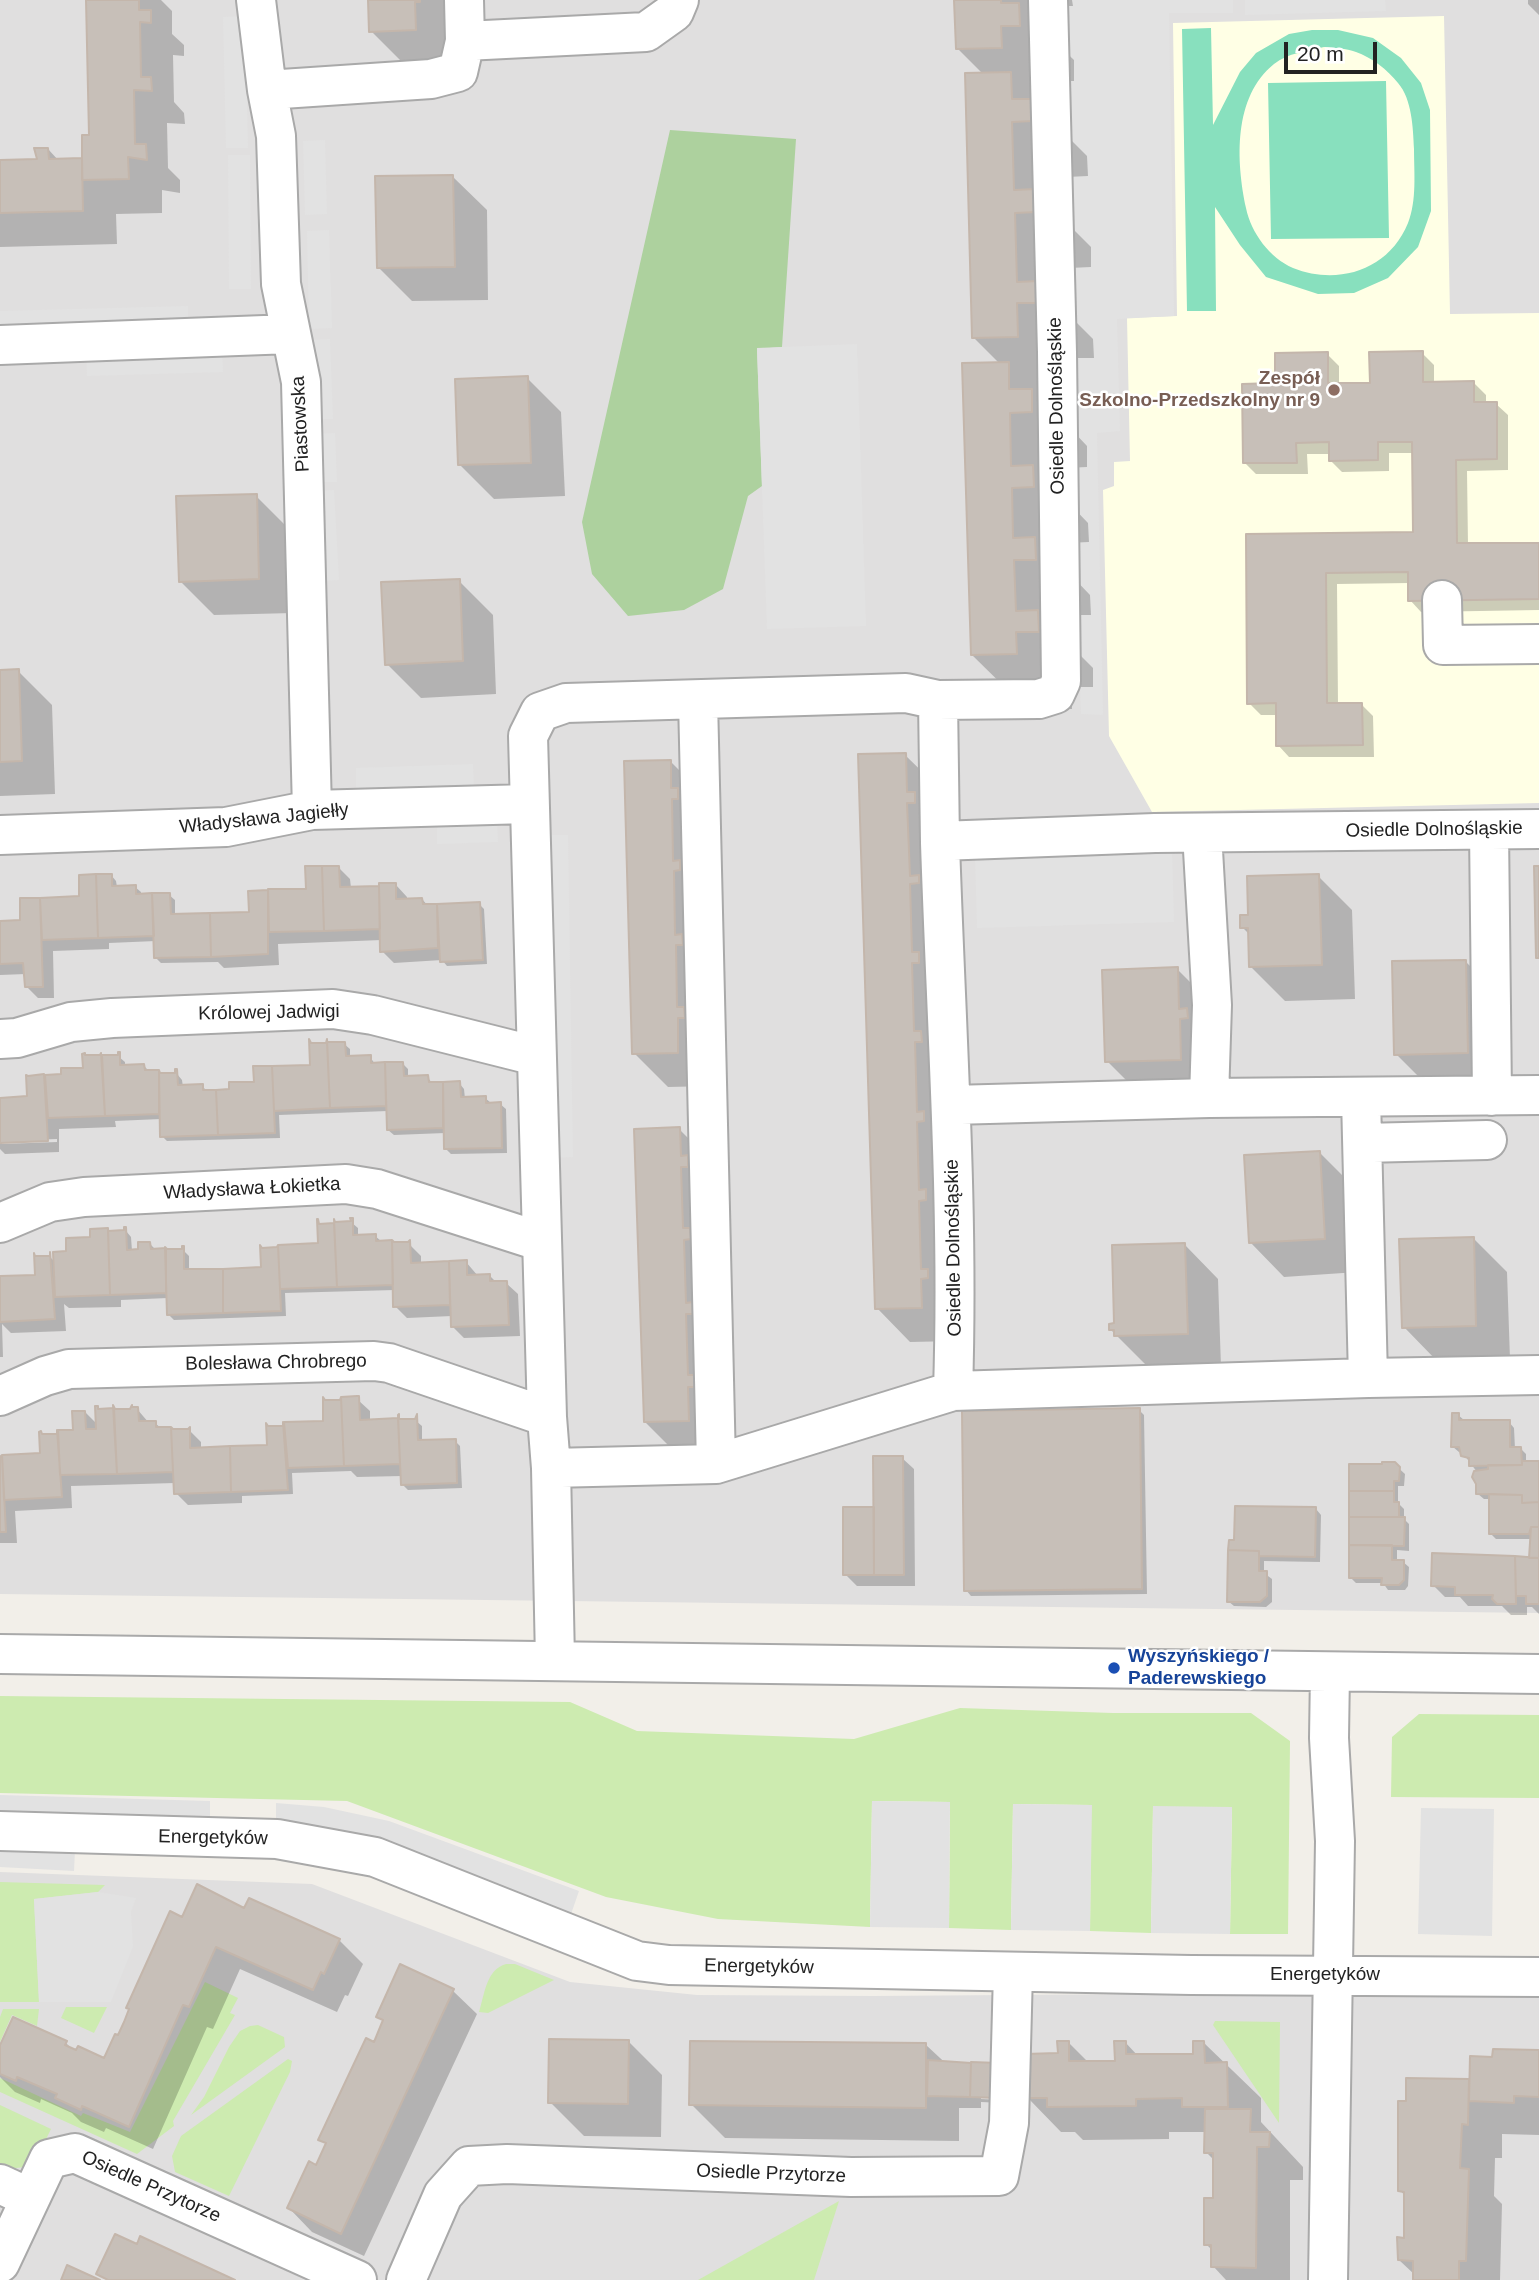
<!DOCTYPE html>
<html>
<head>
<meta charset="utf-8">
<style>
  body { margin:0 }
  #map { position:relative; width:1539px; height:2280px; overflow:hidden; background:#f2efe9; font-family:Helvetica,sans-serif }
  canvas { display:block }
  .scale { position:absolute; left:1284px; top:42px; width:93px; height:32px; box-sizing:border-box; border:4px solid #222; border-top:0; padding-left:9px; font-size:21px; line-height:24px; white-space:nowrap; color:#222; -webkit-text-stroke:5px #fff; paint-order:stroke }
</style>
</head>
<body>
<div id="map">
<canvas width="1539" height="2280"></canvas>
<div class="scale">20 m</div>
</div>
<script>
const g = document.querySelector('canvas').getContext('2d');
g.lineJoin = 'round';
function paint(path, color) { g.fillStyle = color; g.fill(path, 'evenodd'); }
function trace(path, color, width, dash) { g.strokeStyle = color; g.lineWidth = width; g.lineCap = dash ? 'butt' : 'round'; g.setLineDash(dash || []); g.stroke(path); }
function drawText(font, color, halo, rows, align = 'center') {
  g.font = font + ' Helvetica,sans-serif'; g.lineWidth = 5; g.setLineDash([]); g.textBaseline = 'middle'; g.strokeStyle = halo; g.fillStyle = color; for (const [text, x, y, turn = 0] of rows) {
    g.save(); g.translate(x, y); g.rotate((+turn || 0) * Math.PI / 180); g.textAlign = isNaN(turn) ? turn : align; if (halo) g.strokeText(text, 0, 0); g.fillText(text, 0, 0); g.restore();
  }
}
paint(new Path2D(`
  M0 0H1539V1613L0 1594Z
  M0 1872 312 1884 570 1982 697 1995 873 1996 1279 1993 1539 1995V2280H0Z`), '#e0dfdf');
paint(new Path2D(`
  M1444 16 1450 314 1539 313V803L1152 812 1109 736 1103 490 1114 486V462L1130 461 1127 318 1177 316 1173 23Z`), '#ffffe5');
paint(new Path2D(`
  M0 1696 570 1702 637 1731 854 1739 960 1708 1113 1713H1251L1290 1741 1288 1934H1230L1232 1808 1153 1807 1151 1933 1090 1931 1091 1805 1013 1804 1011 1930 949 1928 950 1802 872 1801 870 1927 718 1919 606 1897 347 1801 0 1793Z
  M1419 1714 1539 1715V1798L1391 1797 1392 1737Z
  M0 1882 105 1885 98 1892 34 1899 39 2002H0Z
  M506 1964H515L554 1980 488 2013 479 2012C485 1993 486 1970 506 1964Z
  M205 1982 238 1998 230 2013 235 2015 173 2121 174 2126 137 2154 0 2092V2078L81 2116 83 2113 130 2132Z
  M66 2007H107L94 2033 61 2018Z
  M3 2009H39L37 2026 12 2015 0 2042V2017Z
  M1215 2021 1280 2022 1279 2123 1213 2025Z
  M258 2025 284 2037 285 2047 191 2115 204 2097 229 2047 240 2031 250 2026Z
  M288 2059 292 2061 290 2072 229 2196 175 2172 172 2156 181 2136Z
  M0 2105 51 2129C37 2156 36 2174 0 2166Z
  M839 2201 814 2280H698Z`), '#cdebb0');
paint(new Path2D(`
  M670 130 796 139 782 347 757 349 762 486 748 496 723 589 684 610 628 616 592 574 582 522Z`), '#add19e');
paint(new Path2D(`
  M1211 28 1213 125 1240 72 1256 53 1289 34 1312 30H1338L1373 38 1401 58 1421 83 1430 110 1431 211 1418 247 1388 278 1354 293 1318 294 1266 277 1240 245 1215 207 1216 311H1187L1182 29ZM1324 47C1334 48 1346 48 1356 52 1371 57 1388 70 1398 83 1412 99 1413 128 1414 149 1414 173 1417 200 1408 223 1389 270 1338 286 1293 268 1270 258 1251 233 1246 208 1236 161 1233 97 1274 64 1288 53 1307 51 1324 47Z
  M1386 81 1389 238 1271 239 1268 83Z`), '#88e0be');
paint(new Path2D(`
  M1060 0H1233V13H1169L1174 316 1117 319 1120 431 1097 433 1103 715 1081 714 1065 274Z
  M1245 0H1385L1386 11 1245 15Z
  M245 16 248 148H226L223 17Z
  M325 140 327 214 305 215 303 141Z
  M228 155H250L251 289H229Z
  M329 230 332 328 309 329 307 231Z
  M188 306V327L0 332V311Z
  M330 339 333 419H312L309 340Z
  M857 344 866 626 767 629 757 348Z
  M222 349 223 372 87 376 86 353Z
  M335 433 337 482H315L313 434Z
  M334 490 339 580 320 581 315 491Z
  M473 764 474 789 356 793V768Z
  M497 820 498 842 437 844V823Z
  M543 835H568L573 1157 549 1158Z
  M1172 849 1174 922 977 928 975 855Z
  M0 1795 210 1801V1823L0 1817Z
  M872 1801 950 1802 949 1928 870 1927Z
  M276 1803 324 1807 389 1821 579 1891 570 1917 276 1827Z
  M1013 1804 1092 1805 1090 1931 1011 1930Z
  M1153 1806 1232 1807 1230 1934 1151 1933Z
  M1421 1808 1494 1809 1492 1936 1418 1934Z
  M0 1846 75 1850 74 1871 0 1867Z
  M98 1892 136 1898 131 1912 133 1947 111 2002H39L34 1899Z`), '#e2e2e2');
paint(new Path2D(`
  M88 0H161L172 11V34L184 45V56L173 55 174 102 184 113 185 124 167 123 168 168 180 180V193L162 190V213L116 214 117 244 0 247V162L39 161 48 149 59 161 84 160 91 136Z
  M370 0H447L449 63 405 65 371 31Z
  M956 0H1072L1073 6H1054L1055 42 1074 60V81H1056L1066 135 1087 156 1088 176 1067 177 1068 224 1091 247V267L1070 268 1071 317 1093 339 1094 358H1072L1073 392 1037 393 1087 446V467L1065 468 1066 500 1088 523 1089 542 1067 543 1068 572 1090 595 1091 615H1069L1070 645 1093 668V687H1071L1072 709 1028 710 972 655 1000 364 974 338 983 74 957 48Z
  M1528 0H1539V15L1528 4Z
  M453 177 487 210 488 300 412 301 378 267Z
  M1422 353 1434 365V384L1474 383 1486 395V404H1496L1508 415V470L1467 471 1468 545 1539 544V610L1421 612 1410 600V583L1337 584 1338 705H1362L1373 716 1374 757H1289L1278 745 1277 715H1261L1249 703 1247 536 1414 534V453H1389V471L1342 472 1330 460V454H1307L1308 474H1256L1245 463 1277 385 1327 354 1339 366V385L1372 384Z
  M527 378 561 412 565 496 494 499 460 465Z
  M256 496 290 530 293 613 214 615 180 581Z
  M459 581 493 615 496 694 421 698 387 664Z
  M0 671H18L52 705 55 794 0 796Z
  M905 755 939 788 956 1341 910 1342 877 1308Z
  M670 761 704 795 712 1086 668 1087 634 1053Z
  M339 868 350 879 351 888 396 885 407 897V900L422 899 428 906 479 904 484 909 487 964 447 966 442 960 394 963 382 951V940L278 944 279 965 224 968 218 962 161 963 156 958V941L109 943V949L53 951 54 998H38L26 986V974L0 975V923L22 922V900L81 898 111 875 116 881 117 887H135L141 892V896L169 895 175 900V916L251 913 250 892 308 890Z
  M1318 876 1352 910 1355 999 1285 1001 1251 967 1250 935 1242 927 1249 917Z
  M1465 961 1499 995 1501 1087 1430 1088 1396 1054Z
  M1177 969 1211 1003 1214 1093 1141 1095 1107 1061Z
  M344 1044 350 1049V1058L370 1057 375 1064H403L408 1069V1077H427L433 1084 459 1083 464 1089 465 1099 485 1098 491 1103 500 1104 506 1109 507 1153 451 1154 445 1148V1133L394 1135 388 1130V1111L279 1115 280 1138 167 1141 162 1136 161 1119 115 1121 116 1127 59 1129V1152L5 1154 0 1149V1099L29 1098 28 1078 62 1076 85 1070 84 1057H119L125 1062V1066H144L150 1072H160L163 1075 177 1074 182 1080 183 1087 202 1086 208 1092 231 1091 312 1066ZM57 1139V1142L2 1144V1141Z
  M679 1129 713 1163 722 1454 679 1456 645 1422Z
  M1319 1152 1353 1186 1358 1272 1284 1277 1251 1243Z
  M352 1223 358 1228V1237L375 1236 381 1241 409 1244 421 1256V1264L466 1262 478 1276 489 1275 497 1283H506L518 1294 520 1336 464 1338 452 1326V1316L407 1318 395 1306V1290L285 1293 286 1316 174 1320 168 1314V1298L121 1300V1307L69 1308 64 1304 66 1331 11 1333 2 1324 3 1357H0V1278L37 1276 36 1258H51L55 1262 108 1229 111 1232 126 1231 131 1237 132 1251H140L150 1244 155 1249 183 1250 189 1256V1271L263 1269 319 1245V1225Z
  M1473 1238 1507 1272 1510 1359 1437 1361 1404 1327Z
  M1185 1245 1218 1279 1221 1367 1150 1369 1111 1330Z
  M358 1400 370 1411V1421H416L422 1426V1442L455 1441 460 1446 462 1488 408 1490 402 1484V1476L357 1477 351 1471 292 1473 293 1494 242 1496V1503L188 1505 176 1493 175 1483 71 1486 72 1508 15 1511 17 1543H0V1459L42 1455 41 1436H58L74 1431 85 1412 98 1425 137 1409 149 1423H155L162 1429 189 1430 201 1442V1449L269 1447 268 1428 325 1423Z
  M1139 1410 1144 1415 1147 1594 971 1596 966 1590Z
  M1458 1415 1464 1420 1509 1422 1514 1428 1515 1449H1521L1526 1454V1462H1539V1614L1532 1607H1527V1615H1511L1502 1606H1468L1460 1597H1445L1433 1585 1434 1555 1531 1558 1532 1539H1496L1490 1533 1491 1499H1484L1478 1494 1477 1472 1462 1452H1459L1453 1447Z
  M902 1458 914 1469 915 1586H857L845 1574Z
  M1394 1464 1405 1474 1404 1486H1398V1503L1404 1509V1519L1409 1524V1551L1397 1550V1562H1403L1409 1567 1408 1586 1405 1590H1388L1383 1583H1356L1350 1577Z
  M1316 1509 1321 1515 1320 1562 1264 1561V1573L1272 1579V1602L1266 1607 1234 1606 1228 1601 1230 1542Z
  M245 1910 339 1940 363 1964 348 1996 345 1995 337 2012 240 1969 213 2029 207 2027 153 2149 106 2128 104 2132 81 2122 72 2113 41 2099 40 2103 15 2092 0 2077V2050L66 2043 76 2053 105 2060 183 1920Z
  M401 1966 453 1991 477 2014 364 2256 312 2232 289 2208 317 2167 327 2146 321 2139 374 2044 384 2023 378 2016Z
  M628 2041 662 2075 661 2137 584 2136 550 2102Z
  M1068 2042 1089 2063H1117L1125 2042 1138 2056 1194 2055 1204 2043 1261 2098V2122L1303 2167V2180H1290V2280H1226L1213 2266V2251L1206 2244 1215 2200V2161L1206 2152V2132H1169V2139L1083 2140 1075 2132H1061L1028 2098Z
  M926 2045 981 2096V2099L1003 2100V2103L981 2102V2108H959V2141L725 2138 691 2104Z
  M1539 2052V2135L1502 2134V2158H1495L1494 2196 1502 2204 1500 2280H1415V2275L1399 2260 1406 2240V2197L1400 2190 1408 2102V2080L1471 2081 1494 2059Z`), '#0003');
const building = new Path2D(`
  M86 0H139V10H151V23L140 22 141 77H151L152 91 134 90 135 144H146L147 160 128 157 129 179 82 180V135H89Z
  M368 0H420V2H415L416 30 369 32Z
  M954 0H1001V3H1019L1020 26H1001L1002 48 956 49Z
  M1011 72 1012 99H1032L1033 121 1012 122 1014 190 1036 189 1037 212 1015 213 1017 282 1038 281 1039 303H1017L1018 337 972 338 965 73Z
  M34 148H48L49 159 82 158 83 211 0 213V160L37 159Z
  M453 175 455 267 377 268 375 176Z
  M1423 351V382L1474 381V402H1497V459L1456 460 1457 543H1539V599L1408 601V572L1326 573 1327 703H1362L1363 745 1276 746V703L1247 704 1246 534 1413 532 1412 442H1378V460L1329 461V442L1296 443 1297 463H1243L1242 384 1275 383V353L1328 352V383H1370L1369 352Z
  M1009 362V389H1032V412L1010 413 1011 466 1033 465 1034 487 1012 488 1013 538 1035 537 1036 560H1014L1016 611 1038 610 1039 632H1016L1017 654 971 655 962 363Z
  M528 376 531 463 458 465 455 379Z
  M257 494 259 579 179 582 176 496Z
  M460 579 463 661 385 665 381 582Z
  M19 669 22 761 0 762V670Z
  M906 753 907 792H915V803H907L910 876 919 875V883L910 884 912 952H919V963H912L914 1031H921L922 1042H915L917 1112 924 1111V1121L917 1122 919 1190 926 1189V1200L919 1201 921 1269H928V1278L921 1279 922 1308 875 1309 858 754Z
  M671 760V788H678V799H672L673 861 680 860V870L674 871 675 935 682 934 683 945H676L677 1007H684L685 1018H678V1053L632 1054 624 761Z
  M305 866H322L324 931 269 932 268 889H306Z
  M322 866H339L340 887 379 886 380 929 324 931Z
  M1534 866H1539V958H1536Z
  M96 874H112V886L136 885V894L152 893 154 936 98 938Z
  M96 874 98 938 42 940 40 898 79 896V875Z
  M1319 874 1322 965 1249 967 1248 928H1240V915H1248L1247 876Z
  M379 883H396V899L422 898 423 904H437L438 948 380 952Z
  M268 890V954L211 957 210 913 249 912 248 891Z
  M152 893H170L171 914 210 913 211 957 154 958Z
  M20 898H40L43 987H25L23 963 0 964V921L20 920Z
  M480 902 483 960 440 962 437 904Z
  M1466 960 1468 1053 1394 1055 1392 961Z
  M1178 967 1179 1009 1187 1008 1188 1018 1180 1019 1181 1060 1105 1062 1102 970Z
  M309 1039 311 1043H326L327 1039 330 1108 274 1111 272 1066 310 1065Z
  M327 1042H345L346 1056 371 1055V1063L385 1062 386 1106 330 1108Z
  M118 1052H120V1065L144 1064 145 1070H159V1114L105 1116 102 1055H118Z
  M85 1053V1055H100L101 1053 105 1116 48 1118 45 1075 61 1074V1068H83L82 1054Z
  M385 1062H403L404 1076 428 1075 429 1082H443V1128L387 1130Z
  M253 1066H272L275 1133 218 1135 216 1090 229 1089V1082H254Z
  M175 1069H177L178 1085 203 1084V1090H216L218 1135 160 1137 159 1070 160 1073H175Z
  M44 1074 48 1141 0 1143V1098L27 1096 26 1075 28 1076Z
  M460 1081 461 1097 486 1096V1103L501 1102 502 1148 444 1149 443 1082Z
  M680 1127 681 1156 688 1155V1167H681L683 1228H690L691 1239 684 1240 686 1303 693 1302V1314H686L688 1375H695V1387H688L689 1421 644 1422 634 1129Z
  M1320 1151 1325 1239 1249 1243 1244 1155Z
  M350 1218H353V1235L376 1234V1241L392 1240 393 1285 337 1287 334 1219 335 1222 351 1221Z
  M317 1219H318L319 1224 334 1223 337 1287 280 1289 278 1245 318 1243Z
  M124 1227H126L127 1250 138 1249V1242H150L151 1249 166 1248V1293L110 1295 108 1231 124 1230Z
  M108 1228 110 1295 55 1297 53 1252 66 1251V1238L90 1237V1229Z
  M1474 1237 1476 1326 1402 1328 1399 1239Z
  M392 1240 394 1242H408L410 1240 411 1263 449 1261 450 1305 393 1307Z
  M1185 1243 1188 1334 1114 1336V1330H1109V1324L1114 1323 1112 1245Z
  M260 1245 262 1248 277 1247 278 1245 281 1311 223 1313V1269L261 1267Z
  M182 1246H184V1269H223V1313L167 1315 165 1247 167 1249H182Z
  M50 1252 55 1319 0 1322V1276L35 1275 34 1253 35 1256H50Z
  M467 1260V1275L490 1274V1281H507L509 1325 451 1327 449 1261Z
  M357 1396H359L360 1420 398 1418 400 1464 344 1466 341 1397Z
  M323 1397 325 1400H340L341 1397 344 1466 288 1468 284 1422 323 1421Z
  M113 1405 115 1409H130L132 1405V1407H138L139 1421H156V1427H171L173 1472 117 1474Z
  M95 1406H98V1409L114 1408 117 1474 60 1475 58 1430H73L72 1411H85L86 1429H96Z
  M1140 1408 1142 1589 964 1591 962 1411Z
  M1452 1413H1459V1420H1510V1447H1521L1522 1465 1469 1466V1458L1461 1456 1459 1447H1451Z
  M399 1414V1419H415L417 1414 418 1440 456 1439 457 1483 401 1485 398 1415Z
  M283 1422 288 1490 231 1492 230 1446 267 1445 266 1423 268 1426H283Z
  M171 1427 173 1429H188L190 1427V1448L230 1446 231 1492 174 1494Z
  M57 1430 62 1497 4 1500 2 1455 40 1453 39 1432 41 1431 42 1434H57Z
  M2 1455 6 1532H0V1457Z
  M873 1456H903L904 1575H874Z
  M1522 1461H1539V1502L1522 1503V1495L1476 1494V1484L1472 1477 1474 1471 1488 1469V1465H1522Z
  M1382 1462H1395L1400 1467 1399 1481H1394V1491H1349V1464H1382Z
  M1349 1491H1394V1502H1399V1517H1349Z
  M1489 1494 1522 1495V1503L1539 1502V1527H1531L1529 1534H1489Z
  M1235 1506 1316 1507 1315 1557 1259 1556V1551L1228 1550 1229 1540H1234Z
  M843 1507H874V1575H843Z
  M1349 1517H1405L1404 1546 1349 1545Z
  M1531 1527H1539V1558H1529Z
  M1349 1545H1392V1560H1404V1580L1399 1585H1381L1382 1578H1349Z
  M1228 1550 1259 1551V1571H1267V1596L1260 1602H1227Z
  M1432 1553 1515 1556 1516 1604H1497L1492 1599 1493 1595H1455V1587L1431 1586Z
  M1515 1556 1539 1558V1604H1526V1596H1516Z
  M197 1884 244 1908 249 1898 340 1939 324 1974 321 1972 313 1990 216 1947 189 2007 183 2005 129 2127 82 2106 81 2110 55 2098 57 2094 17 2077 16 2081 0 2074V2045L13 2017 67 2041 65 2045 76 2050 78 2046 104 2058 115 2034 118 2035 124 2022 129 2009 126 2008 170 1911 182 1917Z
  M400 1964 454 1989 341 2234 287 2208 309 2161 316 2165 326 2143 318 2140 366 2038 374 2042 383 2020 376 2017Z
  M549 2039 629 2040 628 2104 548 2103Z
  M690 2041 926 2043V2108L689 2105Z
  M1057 2041H1069V2061H1115L1114 2041H1126V2054H1193V2041H1204L1205 2063 1227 2062 1228 2107H1182V2098L1136 2099V2106L1047 2107V2098H1026L1025 2054 1058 2053Z
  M1493 2049 1539 2050V2097L1514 2096V2103L1469 2101 1470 2056 1492 2057Z
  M928 2060 971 2063 970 2097 927 2096Z
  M971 2062 999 2063 998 2098 970 2097Z
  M1406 2078 1469 2079 1468 2125 1462 2124 1460 2168 1469 2169 1466 2261H1459V2280H1413V2261L1398 2260 1397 2237 1404 2238V2192L1398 2191V2101H1406Z
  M1205 2109H1251L1250 2132H1270L1269 2147H1257L1256 2268 1211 2267V2245H1204V2198H1213V2153H1204Z
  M115 2234 137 2244 140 2236 235 2280H108L96 2274Z
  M67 2265 100 2280H61Z`);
paint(building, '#c7bfb8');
trace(building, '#c4b6ab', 2);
const minor = new Path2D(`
  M256 0 267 90 276 136 281 284 301 382 312 810
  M465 41 646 32 674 12 679 0
  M267 90 431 79 458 72 465 41 464 0
  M0 345 291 334
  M1442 600 1443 645 1539 644
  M698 700 716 1464
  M938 700C939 747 939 795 940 843 946 1026 959 1208 953 1391
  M1489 830 1492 1096
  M1202 833 1212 1005 1209 1098
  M0 835 226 827 312 810 528 804
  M940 841 1155 833 1539 829
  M0 1039 17 1038 71 1022 112 1018 333 1009 373 1015 536 1056
  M1361 1098 1368 1378
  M952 1105 1209 1098 1539 1095
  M1363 1143 1487 1140
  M0 1223 50 1202 84 1197 346 1184 377 1189 542 1242
  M0 1396 45 1376 69 1369 374 1361 389 1363 547 1417
  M551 1468 716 1464 953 1391 1368 1378 1539 1375
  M0 1654 1539 1674
  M555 1660 551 1468 547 1417 528 736 540 712 566 703 906 693 938 700 1039 699 1055 694 1061 681 1057 352 1048 0
  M0 1831 277 1839 375 1857 637 1961 669 1965 1191 1975 1539 1977
  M0 2184 30 2198
  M0 2263 49 2159 75 2153 357 2280
  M406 2280 443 2195 469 2166 507 2164 851 2177 999 2176 1009 2123 1013 1972
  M1328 2280 1335 1841 1329 1738 1330 1672`);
trace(minor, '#a9a9a9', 42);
trace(minor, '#fff', 38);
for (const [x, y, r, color] of [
  [1334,390,7,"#8d6e63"],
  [1114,1668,7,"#1a4fb4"]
]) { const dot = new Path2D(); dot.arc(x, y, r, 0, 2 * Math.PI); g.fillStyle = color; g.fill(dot); trace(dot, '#fff', 2.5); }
drawText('bold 19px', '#785e54', '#fff', [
  ["Zespół",1320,379],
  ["Szkolno-Przedszkolny nr 9",1320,401]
], 'right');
drawText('19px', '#222', '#fff', [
  ["Osiedle Dolnośląskie",1057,406,-91],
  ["Piastowska",301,424,-93],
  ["Władysława Jagiełły",264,819,-6],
  ["Osiedle Dolnośląskie",1434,830,-1],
  ["Królowej Jadwigi",269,1013,-1],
  ["Władysława Łokietka",252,1189,-3],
  ["Osiedle Dolnośląskie",954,1248,-91],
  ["Bolesława Chrobrego",276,1363,-1],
  ["Energetyków",213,1838,1],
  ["Energetyków",759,1967,1],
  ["Energetyków",1325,1975],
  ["Osiedle Przytorze",771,2174,2],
  ["Osiedle Przytorze",151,2187,24]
]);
drawText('bold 19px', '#164399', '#fff', [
  ["Wyszyńskiego /",1128,1657],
  ["Paderewskiego",1128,1679]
], 'left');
</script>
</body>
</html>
